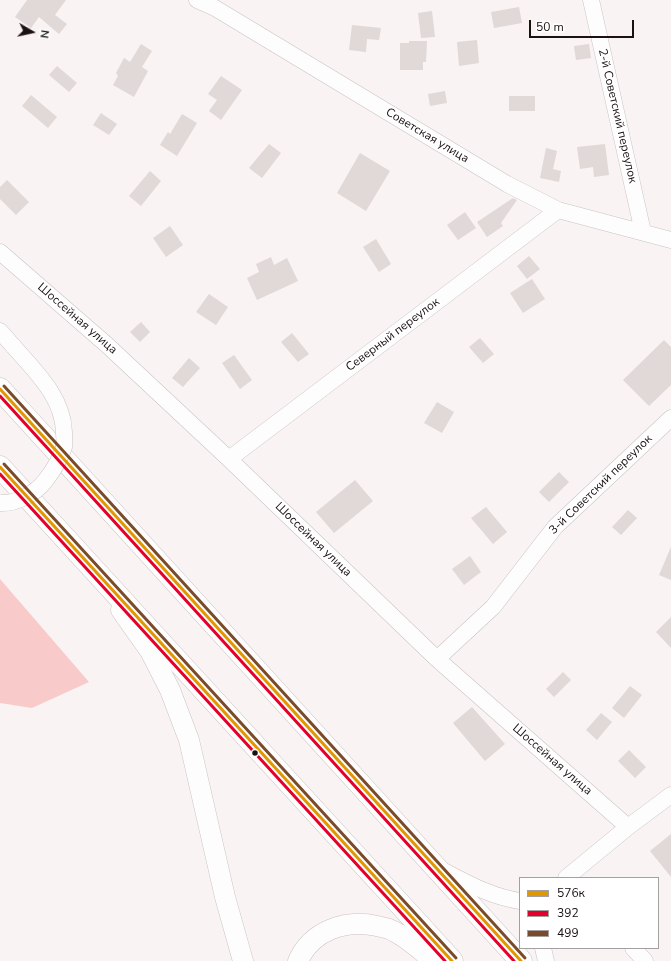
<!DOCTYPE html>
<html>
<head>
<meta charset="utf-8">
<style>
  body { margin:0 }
  #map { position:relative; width:671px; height:961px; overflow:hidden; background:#f9f3f3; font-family:"Nunito Sans",sans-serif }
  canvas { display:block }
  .legend { position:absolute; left:519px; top:877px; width:140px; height:72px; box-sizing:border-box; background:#fff; border:1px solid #a4a0a0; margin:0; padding:5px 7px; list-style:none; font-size:12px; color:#1b1111 }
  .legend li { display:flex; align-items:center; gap:8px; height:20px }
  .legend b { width:20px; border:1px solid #a4a0a0 }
  .north { position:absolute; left:12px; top:12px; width:40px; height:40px; -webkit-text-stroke:3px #fff; paint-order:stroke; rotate:99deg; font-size:11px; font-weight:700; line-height:16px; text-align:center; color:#1b1111 }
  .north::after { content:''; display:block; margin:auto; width:14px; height:18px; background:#1b1111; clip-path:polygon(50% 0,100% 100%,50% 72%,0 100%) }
  .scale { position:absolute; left:529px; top:20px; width:105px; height:18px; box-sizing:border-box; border:2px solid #1b1111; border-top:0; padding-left:5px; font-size:12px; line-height:14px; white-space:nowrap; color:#1b1111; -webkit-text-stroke:3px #fff; paint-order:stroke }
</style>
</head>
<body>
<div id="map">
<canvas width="671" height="961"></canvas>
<ul class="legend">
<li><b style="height:5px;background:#e19702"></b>576к</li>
<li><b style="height:5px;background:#e4002b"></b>392</li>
<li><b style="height:5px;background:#7a4b2a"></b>499</li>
</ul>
<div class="north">N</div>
<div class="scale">50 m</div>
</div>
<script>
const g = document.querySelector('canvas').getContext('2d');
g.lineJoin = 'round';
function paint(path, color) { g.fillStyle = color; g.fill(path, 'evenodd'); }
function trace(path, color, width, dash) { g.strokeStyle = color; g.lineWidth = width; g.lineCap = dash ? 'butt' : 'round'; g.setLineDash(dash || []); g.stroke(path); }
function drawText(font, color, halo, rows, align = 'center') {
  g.font = font + ' "Nunito Sans",sans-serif'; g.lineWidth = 3.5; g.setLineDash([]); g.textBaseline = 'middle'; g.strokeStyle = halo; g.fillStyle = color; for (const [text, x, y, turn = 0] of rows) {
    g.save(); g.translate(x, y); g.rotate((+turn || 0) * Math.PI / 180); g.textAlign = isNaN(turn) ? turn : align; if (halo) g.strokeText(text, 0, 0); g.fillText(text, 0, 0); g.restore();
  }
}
paint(new Path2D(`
  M0 579 89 682 32 708 0 703Z`), '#f8cbca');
paint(new Path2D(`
  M27 0H66L55 15 67 24 59 34 39 17 31 28 15 17Z
  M519 7 522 23 494 28 491 12Z
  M432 11 435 37 421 38 418 13Z
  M352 25 381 28 379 40 367 39 366 52 349 50Z
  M477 40 479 63 459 66 457 42Z
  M409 41H427L426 62H423V70H400V43H409Z
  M141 44 152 51 142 67 148 71 134 97 113 85 118 76 116 73 124 58 130 62Z
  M589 44 591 58 576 60 574 46Z
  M57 66 77 83 69 92 49 75Z
  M221 76 242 90 221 120 209 111 217 100 208 94Z
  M445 91 447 103 430 106 428 94Z
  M31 95 57 117 48 128 22 106Z
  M509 96H535V111H509Z
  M101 113 117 124 109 135 93 125Z
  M182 114 197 123 177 156 160 145 168 132 170 134Z
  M269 144 281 153 262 178 249 168Z
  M605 144 609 175 594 177 593 167 580 169 577 147Z
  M546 148 557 151 553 169 561 171 559 182 540 178Z
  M360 153 390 171 366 211 337 193Z
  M150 171 161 181 141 206 129 196Z
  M7 180 29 202 16 215 0 199V187Z
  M513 198 517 200 501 223 503 226 487 237 477 222Z
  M465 212 476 228 458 240 447 225Z
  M170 226 183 245 166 257 153 238Z
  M376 239 391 264 379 272 363 247Z
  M529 256 540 269 527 279 517 266Z
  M271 257 274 265 287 258 298 281 257 300 247 278 259 272 256 264Z
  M532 279 545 299 523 313 510 293Z
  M209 294 228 307 216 325 196 312Z
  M141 322 150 332 140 342 130 332Z
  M292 333 309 354 298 362 281 342Z
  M480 338 494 354 483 363 469 347Z
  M664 340 671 347V385L649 406 623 380Z
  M234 355 252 380 240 389 222 363Z
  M189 358 200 368 183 387 172 378Z
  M437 402 454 412 442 433 424 423Z
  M559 472 569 482 549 502 539 492Z
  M355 480 373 501 334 533 316 512Z
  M486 507 507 532 493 544 471 518Z
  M628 510 637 518 621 535 612 527Z
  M671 547V580L659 575Z
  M470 556 481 572 464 585 452 569Z
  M671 617V648L656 632Z
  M563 672 571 680 554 697 546 689Z
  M630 686 642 695 624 718 612 708Z
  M472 707 505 744 485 761 453 723Z
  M601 713 612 722 597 740 586 730Z
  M629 750 646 767 635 778 618 761Z
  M671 834V877L650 851Z`), '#e1d8d8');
const minor = new Path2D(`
  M197 0 215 8 507 184 558 210 671 240
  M591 0 643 232
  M0 252 107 345 229 459 437 659 628 827
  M0 331 14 347
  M229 459 558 210
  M437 659 493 607 555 527 671 418
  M444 871C469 884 492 897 520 901
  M566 878 628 827 671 795
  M543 948 546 961
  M633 948 645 961`);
const major = new Path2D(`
  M121 610 150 651 170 690 189 740 225 897 243 961
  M298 961C312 930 346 919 377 926 381 927 386 928 389 929 406 936 420 950 434 961`);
const highway = new Path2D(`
  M0 389 521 961
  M0 467 452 961`);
trace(minor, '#cac2c2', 17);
trace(major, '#cac2c2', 21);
trace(highway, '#cac2c2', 23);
trace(minor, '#fefdfd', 16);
trace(major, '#fefdfd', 20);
trace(highway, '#fefdfd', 22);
const minorBridge = new Path2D(`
  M0 503C16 504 35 494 45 481 53 471 60 460 64 447 65 442 64 436 64 432 63 397 35 371 14 347`);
trace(minorBridge, '#cac2c2', 17, []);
trace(minorBridge, '#fefdfd', 16);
trace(new Path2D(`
  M0 389 521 961
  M0 467 452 961`), '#e19702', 3);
trace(new Path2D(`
  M0 396 514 961
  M0 474 445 961`), '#e4002b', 3);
trace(new Path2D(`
  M4 386 525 958
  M4 464 456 958`), '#7a4b2a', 3);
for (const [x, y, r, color] of [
  [255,753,3.5,"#1b1111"]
]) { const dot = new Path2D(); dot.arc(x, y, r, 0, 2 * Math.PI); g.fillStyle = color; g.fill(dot); trace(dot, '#fff', 1.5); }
drawText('12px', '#1b1111', '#fff', [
  ["2-й Советский переулок",617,116,77],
  ["Советская улица",427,136,31],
  ["Шоссейная улица",77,319,41],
  ["Северный переулок",393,335,-37],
  ["3-й Советский переулок",601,485,-44],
  ["Шоссейная улица",313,540,44],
  ["Шоссейная улица",552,760,41]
]);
</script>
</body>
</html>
